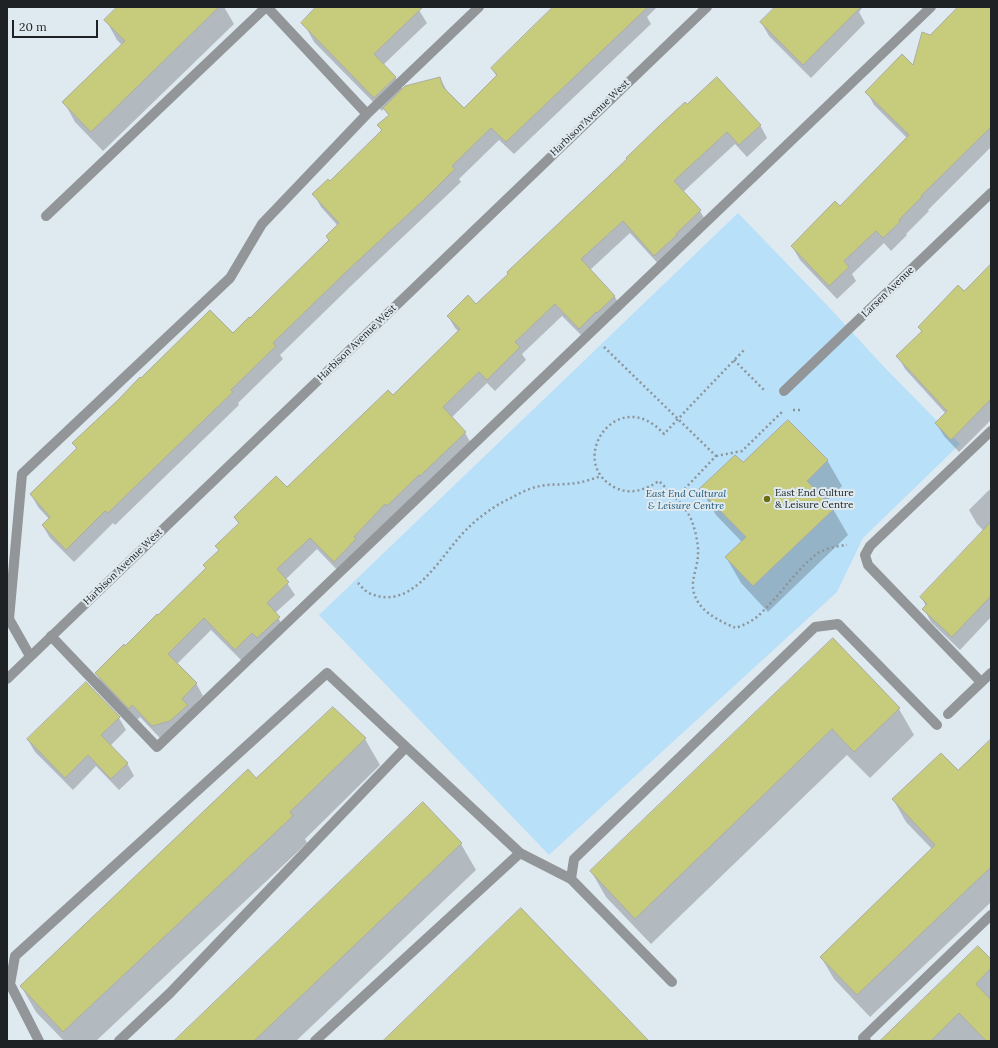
<!DOCTYPE html>
<html>
<head>
<meta charset="utf-8">
<style>
  body { margin:0 }
  #map { position:relative; width:998px; height:1048px; overflow:hidden; background:#dfe9f0; font-family:Lora,serif }
  canvas { display:block }
  .frame { position:absolute; inset:0; border:8px solid #1e2224; pointer-events:none }
  .scale { position:absolute; left:12px; top:20px; width:86px; height:18px; box-sizing:border-box; border:2px solid #1e2224; border-top:0; padding-left:5px; font-size:12px; line-height:14px; white-space:nowrap; color:#1e2224; -webkit-text-stroke:3px #dfe9f0; paint-order:stroke }
</style>
</head>
<body>
<div id="map">
<canvas width="998" height="1048"></canvas>
<div class="frame"></div>
<div class="scale">20 m</div>
</div>
<script>
const g = document.querySelector('canvas').getContext('2d');
g.lineJoin = 'round';
function paint(path, color) { g.fillStyle = color; g.fill(path, 'evenodd'); }
function trace(path, color, width, dash) { g.strokeStyle = color; g.lineWidth = width; g.lineCap = dash ? 'butt' : 'round'; g.setLineDash(dash || []); g.stroke(path); }
function drawText(font, color, halo, rows, align = 'center') {
  g.font = font + ' Lora,serif'; g.lineWidth = 4; g.setLineDash([]); g.textBaseline = 'middle'; g.strokeStyle = halo; g.fillStyle = color; for (const [text, x, y, turn = 0] of rows) {
    g.save(); g.translate(x, y); g.rotate((+turn || 0) * Math.PI / 180); g.textAlign = isNaN(turn) ? turn : align; if (halo) g.strokeText(text, 0, 0); g.fillText(text, 0, 0); g.restore();
  }
}
paint(new Path2D(`
  M738 213 825 303 886 369 960 444 863 538 837 592 549 855 319 615Z`), '#b9e0f9');
paint(new Path2D(`
  M119 7H224L234 24 103 151 75 122 64 102 122 45 117 40 106 20Z
  M329 7H417L427 23 383 65 396 78 403 90 440 78 448 93 464 110 497 77 492 68 554 7H657L647 17 651 24 514 154 499 140 459 179 461 182 353 284 280 355 283 359 238 403 239 405 115 525 113 523 74 562 50 538 43 526 49 519 38 507 31 494 77 450 73 443 141 379 233 334 250 320 329 241 327 237 338 226 321 207 314 194 330 182 382 131 379 125 389 116 384 108 382 111 314 42 307 29Z
  M776 7H863L859 12 865 23 811 78 769 36 761 22Z
  M959 7H991V147L928 210 929 211 906 234 907 235 891 251 884 243 852 274 856 281 837 299 800 260 792 246 840 207 907 138 874 105 867 92 913 67 931 36Z
  M760 125 767 138 747 157 735 144 683 192 700 211 707 223 662 268 630 233 590 270 615 297 622 309 586 340 562 316 522 354 526 360 495 391 487 383 451 418 465 433 472 445 341 574 317 549 285 580 295 595 275 613 286 630 242 661 211 630 177 664 196 683 203 696 160 738 140 717 137 720 103 685 96 673 158 616 206 568 219 551 216 546 239 524 235 518 287 488 393 397 459 332 455 328 448 316 476 305 628 159 660 126Z
  M991 271V420L959 452 944 436 936 423 946 414 905 369 898 356 922 333 919 327Z
  M827 460 842 486 826 502 833 509 848 535 768 612 741 583 726 557 742 542 716 515 701 489 743 464Z
  M989 490 991 491V617L960 650 931 622 924 609 926 606 921 597 984 531 977 524 969 510Z
  M833 639 899 709 914 735 870 778 847 755 651 944 606 897 591 871Z
  M86 683 119 718 126 730 110 746 127 763 134 776 119 790 96 766 73 790 35 752 28 740Z
  M365 739 380 765 305 839 307 843 96 1041H64L36 1012 21 986 256 779Z
  M991 741V902L870 1017 834 979 821 957 932 849 906 822 893 799 958 772Z
  M461 844 476 870 296 1041H175Z
  M991 960V1041H888Z`), '#0003');
const building = new Path2D(`
  M117 7H219L91 132 62 102 125 41 104 20Z
  M316 7H423L374 54 396 77 374 98 301 23Z
  M553 7H648L506 142 491 128 452 166 455 169 429 195 346 272 273 343 276 346 231 390 233 392 108 513 105 511 66 550 42 525 50 517 30 494 77 448 72 443 118 400 140 377 141 378 210 310 233 333 249 317 250 318 329 240 326 236 339 223 312 194 328 179 330 181 382 130 377 125 389 115 383 108 405 86 440 77 443 87 464 108 497 75 491 68Z
  M775 7H861L803 65 760 22Z
  M958 7H991V127L921 196 922 197 899 220 900 222 883 238 876 231 844 261 849 267 829 286 791 246 835 201 840 206 909 135 865 92 902 54 913 65 922 32 930 35Z
  M717 77 761 125 739 145 727 132 674 181 701 210 676 234 677 235 654 256 623 221 581 259 615 296 597 313 596 312 579 329 555 304 515 342 520 347 487 380 479 372 443 407 466 432 420 476 419 475 387 506 385 504 354 537 356 539 334 562 310 538 277 569 289 582 267 603 280 617 257 638 252 633 235 650 204 618 168 654 197 683 182 699 188 705 170 721 152 726 132 705 129 709 95 673 124 644 125 646 157 614 158 615 206 568 203 565 219 550 215 546 239 523 234 517 276 476 287 487 388 390 393 395 460 329 447 316 468 295 476 304 508 274 507 272 627 159 626 158 659 126 685 102 687 104Z
  M991 264V399L951 440 935 423 947 411 896 356 922 331 918 327 958 285 964 291Z
  M788 420 828 460 807 481 834 509 753 586 725 557 746 537 699 489 735 455 743 462Z
  M991 522V596L952 637 922 609 927 604 920 597Z
  M833 638 900 708 854 752 832 729 635 919 590 871Z
  M86 682 120 717 101 735 128 763 111 779 88 755 65 778 27 739Z
  M333 707 366 738 290 812 293 816 63 1032 20 986 248 769 256 778Z
  M991 739V867L857 995 820 957 935 845 892 799 941 753 958 770Z
  M423 802 462 843 254 1041H174Z
  M521 908 649 1041H383Z
  M978 946 991 959V968L976 984 991 1000V1041H986L959 1013 931 1041H880Z`);
paint(building, '#c7cb7c');
trace(building, '#abaca2', 1);
trace(new Path2D(`
  M604 347 716 456 676 498 659 481C645 490 631 495 616 488 564 463 617 382 664 434 690 406 717 378 744 350
  M734 360 764 390
  M793 410H802
  M716 456 742 451 783 411
  M676 498C680 503 686 509 689 515 694 523 699 545 698 554 698 563 694 573 693 582 691 607 716 620 736 628 746 624 755 620 762 612 780 595 794 573 813 557 821 549 836 546 847 545
  M358 583C361 586 365 591 369 593 414 614 442 552 468 528 480 516 497 504 513 497 523 491 535 486 547 485 553 484 559 485 565 484 578 484 590 480 601 476`), '#8c9499', 2.5, [2, 3]);
trace(new Path2D(`
  M267 7 367 114
  M46 216 266 7
  M51 636 157 747 931 7
  M30 656 9 619 22 474 230 278 262 224 367 114 479 7
  M981 682 868 565 865 555 870 546 991 431
  M520 853 571 879
  M672 982 571 879 574 859 815 627 838 624 937 725
  M39 1041 10 984 15 956 327 673 406 747
  M119 1041 170 993 406 747 520 853 315 1041
  M866 1041 863 1038 991 915`), '#929699', 10);
trace(new Path2D(`
  M784 391 991 193
  M7 679 707 7
  M948 714 991 673`), '#929699', 10);
for (const [x, y, r, color] of [
  [767,499,4,"#6b6d10"]
]) { const dot = new Path2D(); dot.arc(x, y, r, 0, 2 * Math.PI); g.fillStyle = color; g.fill(dot); trace(dot, '#dfe9f0', 1.5); }
drawText('10px', '#1e2224', '#dfe9f0', [
  ["Harbison Avenue West",590,118,-44],
  ["Larsen Avenue",888,292,-44],
  ["Harbison Avenue West",357,343,-44],
  ["Harbison Avenue West",123,567,-44]
]);
drawText('10px', '#1e2224', '#dfe9f0', [
  ["East End Culture",775,493],
  ["& Leisure Centre",775,505]
], 'left');
drawText('italic 10px', '#1e5979', '#dfe9f0', [
  ["East End Cultural",686,494],
  ["& Leisure Centre",686,506]
]);
</script>
</body>
</html>
